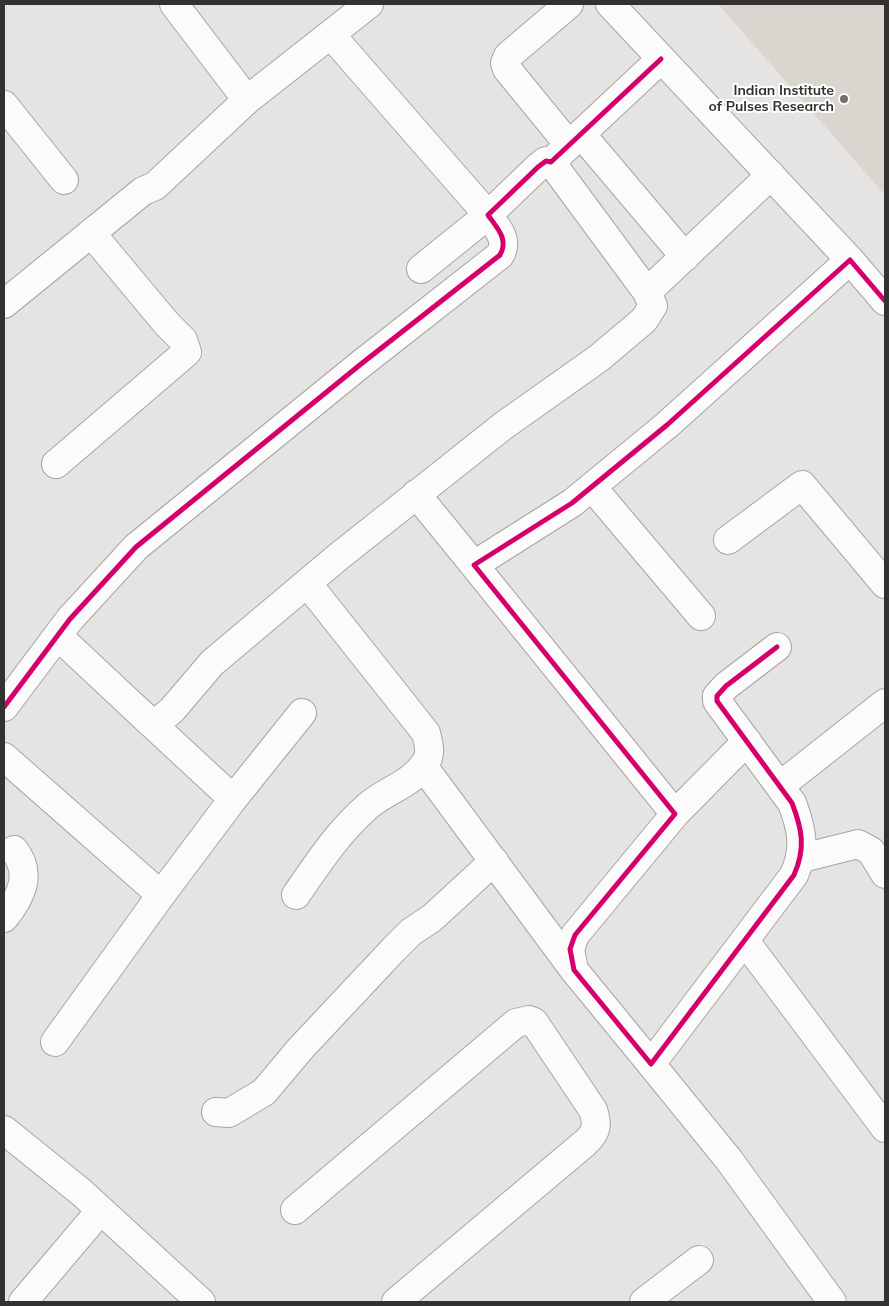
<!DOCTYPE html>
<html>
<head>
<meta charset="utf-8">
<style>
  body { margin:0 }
  #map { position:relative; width:889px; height:1306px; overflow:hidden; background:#e6e4e2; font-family:Mulish,sans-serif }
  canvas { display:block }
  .frame { position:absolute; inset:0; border:5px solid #333231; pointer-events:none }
</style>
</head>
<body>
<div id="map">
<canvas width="889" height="1306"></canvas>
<div class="frame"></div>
</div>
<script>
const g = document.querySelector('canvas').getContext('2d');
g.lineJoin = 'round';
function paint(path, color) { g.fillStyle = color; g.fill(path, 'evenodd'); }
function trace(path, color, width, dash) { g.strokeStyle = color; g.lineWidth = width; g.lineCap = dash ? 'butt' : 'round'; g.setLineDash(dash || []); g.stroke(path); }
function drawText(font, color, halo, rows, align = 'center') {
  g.font = font + ' Mulish,sans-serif'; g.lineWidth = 4; g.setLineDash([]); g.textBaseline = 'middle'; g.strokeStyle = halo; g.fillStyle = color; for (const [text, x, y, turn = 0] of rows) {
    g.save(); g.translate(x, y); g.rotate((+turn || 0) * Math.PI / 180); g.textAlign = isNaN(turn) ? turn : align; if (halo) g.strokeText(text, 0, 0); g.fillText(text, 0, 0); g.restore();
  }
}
paint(new Path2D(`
  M718 4H885V195Z`), '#dbd5d0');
const minor = new Path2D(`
  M174 4 247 100
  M569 4 508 56 505 63 507 69 569 145
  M610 4 850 260
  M331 35 488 215 421 269
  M4 105 64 180
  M581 134 685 257
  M551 162 647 292
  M4 304 143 191 155 186 247 100 369 4
  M56 464 187 352 183 340 167 324 91 233
  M592 487 701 616
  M416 494 474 565
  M728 540 802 485 885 584
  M58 636 151 723 160 720 172 710 212 663 338 557 503 426 599 358 644 320 653 306 647 292 771 175
  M777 647 726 686 717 696V701L792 803C802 829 806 848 794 875L651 1064 574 970 570 949 575 935 675 814 474 565 572 503 667 425 850 260 885 301
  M4 707 70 619 136 547 361 364 500 255C509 239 497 228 488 215L538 167 546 161 551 162 661 59
  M151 723 233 799
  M4 757 161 895 233 799 302 713
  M423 766 574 970
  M781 785 885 703
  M675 814 747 741
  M802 858 858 844 871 851 885 874
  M296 895C318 863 339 831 368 806 385 791 411 784 424 765 432 755 429 745 426 733L307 583
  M4 918C21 897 33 874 14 850
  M745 941 885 1128
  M55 1042 161 895
  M651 1064 729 1160 832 1302
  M216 1112 229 1113 264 1092 301 1048 394 949 411 932 432 918 494 861
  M4 1130 81 1192 201 1302
  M295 1210 516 1023 529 1020 534 1022 593 1110C598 1125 597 1132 585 1143L396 1302
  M23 1302 100 1211
  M644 1302 699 1260`);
trace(minor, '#a7a5a4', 30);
trace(minor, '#fbfbfb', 28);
trace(new Path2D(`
  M777 647 726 686 717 696V701L792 803C802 829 806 848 794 875L651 1064 574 970 570 949 575 935 675 814 474 565 572 503 667 425 850 260 885 301
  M4 707 70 619 136 547 361 364 500 255C509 239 497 228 488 215L538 167 546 161 551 162 661 59`), '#d6006c', 5);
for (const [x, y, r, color] of [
  [844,99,5,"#72706f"]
]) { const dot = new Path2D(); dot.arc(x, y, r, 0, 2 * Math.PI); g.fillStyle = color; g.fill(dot); trace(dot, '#fff', 2); }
drawText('bold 14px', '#333231', '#fff', [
  ["Indian Institute",834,91],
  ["of Pulses Research",834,107]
], 'right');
</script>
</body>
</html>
